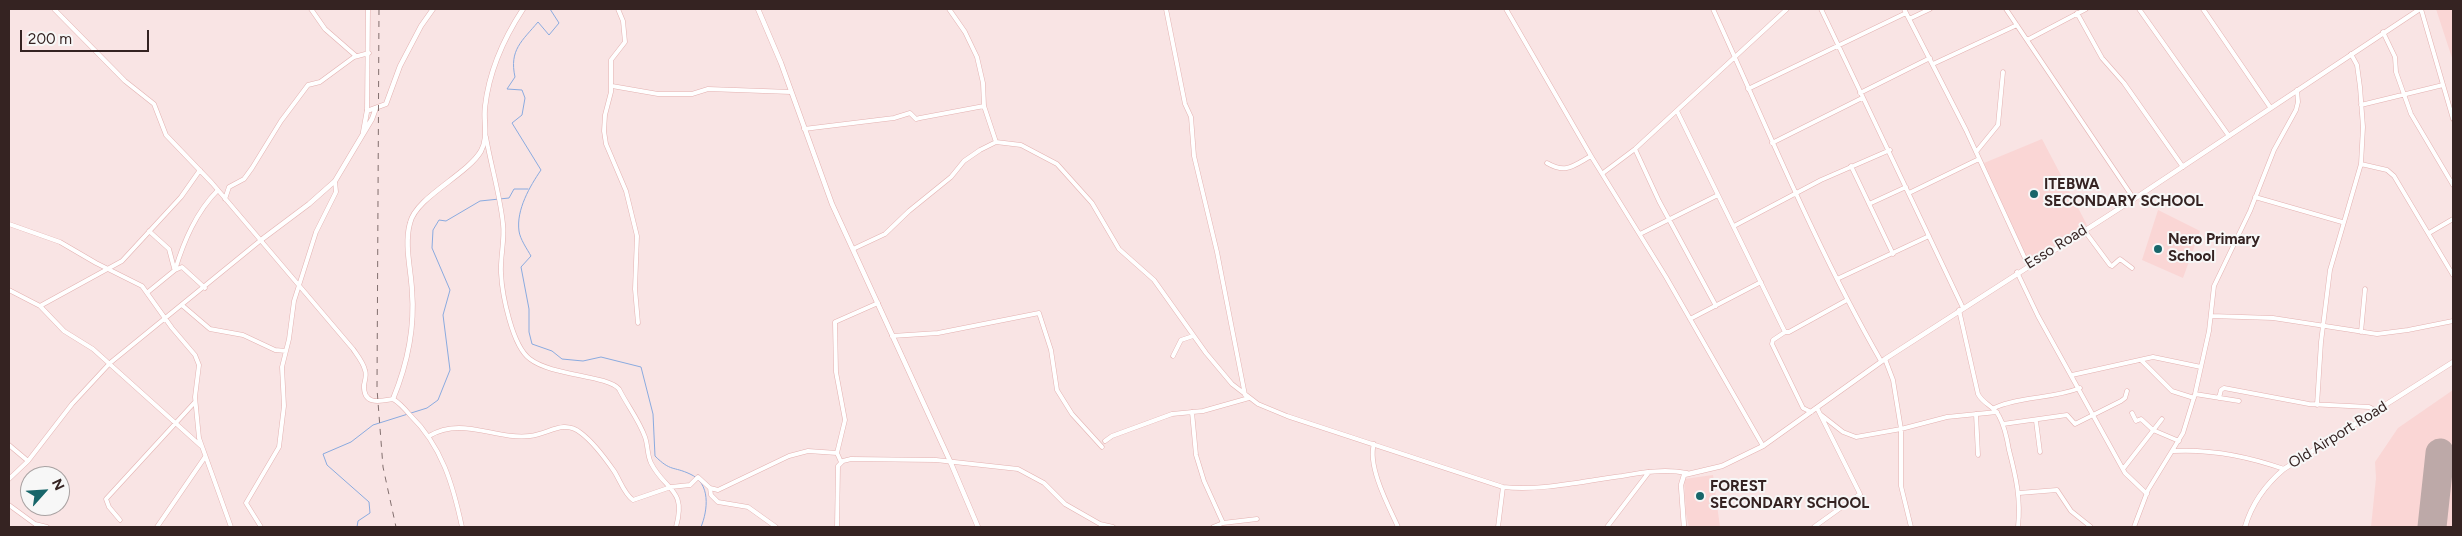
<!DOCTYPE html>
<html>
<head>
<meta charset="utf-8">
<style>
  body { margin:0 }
  #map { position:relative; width:2462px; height:536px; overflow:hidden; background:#f9e4e4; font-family:Figtree,sans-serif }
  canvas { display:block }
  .frame { position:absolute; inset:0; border:10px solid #352322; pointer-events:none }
  .north { position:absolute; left:20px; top:466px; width:50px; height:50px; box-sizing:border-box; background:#f7f7f7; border:1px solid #a9a2a2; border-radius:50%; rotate:64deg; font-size:14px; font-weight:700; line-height:20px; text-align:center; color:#352322 }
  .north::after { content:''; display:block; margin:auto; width:18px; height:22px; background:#18666a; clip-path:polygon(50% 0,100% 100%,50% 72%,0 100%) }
  .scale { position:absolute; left:20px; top:30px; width:129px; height:22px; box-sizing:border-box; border:2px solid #352322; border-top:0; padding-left:6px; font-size:15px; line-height:18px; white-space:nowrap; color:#352322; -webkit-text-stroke:4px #f7f7f7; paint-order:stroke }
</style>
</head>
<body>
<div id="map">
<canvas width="2462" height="536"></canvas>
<div class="frame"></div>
<div class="north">N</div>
<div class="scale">200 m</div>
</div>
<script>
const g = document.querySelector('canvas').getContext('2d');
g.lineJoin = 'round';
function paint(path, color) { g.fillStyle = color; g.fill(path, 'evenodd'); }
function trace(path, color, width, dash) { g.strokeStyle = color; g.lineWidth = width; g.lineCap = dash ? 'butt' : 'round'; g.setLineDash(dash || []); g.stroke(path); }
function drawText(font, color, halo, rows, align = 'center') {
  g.font = font + ' Figtree,sans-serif'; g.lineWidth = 4; g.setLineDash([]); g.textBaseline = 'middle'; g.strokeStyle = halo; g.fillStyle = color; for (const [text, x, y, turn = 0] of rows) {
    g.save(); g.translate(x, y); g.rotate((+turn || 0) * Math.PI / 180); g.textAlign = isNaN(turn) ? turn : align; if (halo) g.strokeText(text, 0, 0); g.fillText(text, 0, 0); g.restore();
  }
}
paint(new Path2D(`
  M2436 9H2453V61Z
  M2042 139 2087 225 2029 262 1984 163Z
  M2158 210 2200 231 2183 278 2142 260Z
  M2453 390V527H2371L2376 478 2375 462 2398 428Z
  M1713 475 1720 527H1689L1686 514 1684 479Z`), '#fad6d5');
trace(new Path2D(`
  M550 9 559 23 549 35 538 22C522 41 509 50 515 77L507 89 522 90 525 98 522 115 512 123 541 170C530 186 516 210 519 231 520 239 527 249 531 256L521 267 529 309V332L532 344 552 351 562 359 583 361 601 357 641 367 653 414 655 456C671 472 673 466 690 474 711 483 708 510 701 527
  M357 527 358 521 370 513 369 502 327 465 323 454 351 442 373 425 427 408 438 400 450 370 443 315 450 290 432 248 433 230 439 220 446 221 480 201 509 198 514 189H528`), '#8aaadf', 1);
trace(new Path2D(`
  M2432 527 2440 453`), '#bda9a8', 29);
const minor = new Path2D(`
  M54 9 125 81 154 104 166 135 212 183 353 349C357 355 363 362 365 370 367 375 365 380 364 385 363 406 381 401 393 399 400 403 405 409 410 415 442 446 453 485 462 527
  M311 9 325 29 356 56
  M618 9 623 21 625 42 611 60V92L605 115 604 131 606 144 626 191 637 236 635 289 638 323
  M949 9 965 32 977 57 983 83 984 106 996 142
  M1166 9 1185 104 1191 117 1194 156 1217 252 1245 395
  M1506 9 1591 156 1666 277 1763 446
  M1713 9C1767 127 1816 248 1881 361
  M1821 9 1963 308
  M1904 9 1966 130 2028 265
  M2006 9 2134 199
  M2139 9 2229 136
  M2203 9 2270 107
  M2421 9 2453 119
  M2077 13 2102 58 2124 83 2183 167
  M1909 19 1930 9
  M2383 32 2395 57 2396 72 2411 114 2453 185
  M2027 40 2086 9
  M1933 64 2017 25
  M612 86 658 94H692L708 89 791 92
  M1748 89 1906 13
  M1860 93 1930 58
  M2361 105 2443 85
  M367 111 368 9
  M1677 111 1785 332H1789L1847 300
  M804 129 894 118 910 113 916 119 920 118 984 106
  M486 137C491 166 500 195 503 224 505 240 500 257 501 273 502 294 512 346 530 359 552 376 607 375 619 389 627 405 639 420 645 437 648 445 647 455 651 463 665 491 687 488 676 527
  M1772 143 1862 98
  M1635 149 1659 201 1716 306
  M1976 152 1998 125 2003 72
  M1547 163C1566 174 1573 166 1591 156
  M2361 164 2387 170 2394 176 2453 275
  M1851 166 1893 254
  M1603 173 1635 149 1787 9
  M1909 193 1979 159
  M2255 197 2342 222
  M225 199 229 187 244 179 252 168 281 121 308 85 320 82 354 57 369 53
  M1869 204 1906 187
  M9 224 60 242 96 263 142 286 172 328 195 355 199 365 195 397 199 438 231 527
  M1734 226 1821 180 1890 150
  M2084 230 2110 265 2112 266 2120 259 2132 268
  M149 231 169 249 174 268
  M2429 233 2453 219
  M1640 234 1718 195
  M853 249 885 234 909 211 951 177 964 161 980 150 996 142 1021 145 1057 164 1092 203 1119 249 1154 280 1206 353 1232 384 1258 404 1287 416 1503 487C1543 491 1583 481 1622 476 1644 472 1665 469 1687 473
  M175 270C184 241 196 212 218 190
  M2017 272 2038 316 2125 473 2147 494
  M1837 279 1929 236
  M9 290 40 306 64 331 93 349 201 446
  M148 292 175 270 182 267 205 288
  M40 306 122 261 181 197 200 170
  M183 306 210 329 243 335 275 350 286 351
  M1959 310 1978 394C1983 404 1994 406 1999 416 2005 427 2007 438 2009 450 2016 477 2021 499 2018 527
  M2211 316 2273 318 2377 334 2408 330 2453 321
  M1690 319 1761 282
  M1785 332 1773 340 1772 344 1803 408 1811 412
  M2361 332 2365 289
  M892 336 938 333 1039 313 1051 350 1057 390 1072 414 1102 447
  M1173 356 1181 340 1193 336
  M1885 359 1893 380 1901 429V486L1911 527
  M2141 360 2172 391 2194 398
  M2072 375 2153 357 2201 367
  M2195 394 2239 401
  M2219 398 2221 390 2224 388 2309 404 2369 407 2377 411
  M2317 405 2321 342 2330 270 2361 164 2363 127 2360 87 2357 65 2351 54
  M1994 408C2021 396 2052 399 2080 388
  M1192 412 1196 455 1204 481 1223 523
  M2132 413 2136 421 2141 419 2153 430 2179 441
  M1820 414 1843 432 1856 437 1901 429 1947 417 1997 412
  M1976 414 1978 455
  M2036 421 2040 452
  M2003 424 2067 415 2075 424 2121 401 2125 398 2127 391
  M429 436C462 416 495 440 530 436 549 434 563 419 581 433 593 442 605 458 614 471 620 480 624 494 633 500L671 487 690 485 698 477 710 488 718 490 789 456 808 451 837 453
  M1105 441 1112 436 1172 414 1203 411 1249 398
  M1374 444C1367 466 1389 507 1398 527
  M9 445 28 461
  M2173 451C2210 449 2250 457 2284 469
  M841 462 837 453 845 420 836 372 835 322 878 303
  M2123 469 2162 419
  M9 479 28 461 72 404 110 363 261 240
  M710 488 711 495 718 502 748 507 776 527
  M2019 493 2057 490 2071 511 2091 527
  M9 505 35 524 47 527
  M120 520 109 507 106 499 195 402
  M157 527 205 457
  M261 527 246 503 279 447 284 406 282 367 289 339 294 301 316 232 336 192 335 181
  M837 527 838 466 843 461 851 459 936 460 1018 469 1044 483 1065 504 1100 524 1113 527
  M1213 527 1223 523 1257 519
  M1498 527 1503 487
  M1607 527 1649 472
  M1814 527 1860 494 1817 408
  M2134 527 2148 490 2183 433 2195 394 2209 331 2214 286 2250 211 2274 150 2296 110 2298 102 2297 90`);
const tertiary = new Path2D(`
  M758 9 781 63 832 204 950 461 978 527
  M363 133 367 111 386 104 400 66 421 26 433 9
  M261 240 309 204 335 181 372 119 376 108
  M393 399C407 365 415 328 412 291 411 269 404 245 410 223 416 197 467 175 481 151 489 136 483 123 485 107 489 71 504 38 523 9
  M1684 527 1681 485 1684 475 1722 466 1763 446 1885 359 2134 199 2420 9
  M2245 527C2252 503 2265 485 2284 469L2453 362`);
trace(minor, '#e3b1b0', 5);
trace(tertiary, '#e3b1b0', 5.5);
trace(minor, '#fff', 4);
trace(tertiary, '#fff', 4.5);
trace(new Path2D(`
  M379 9 377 389 383 467 396 527`), '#816e6d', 1, [6, 6]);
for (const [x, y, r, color] of [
  [2034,194,5,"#18666a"],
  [2158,249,5,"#18666a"],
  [1700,496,5,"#18666a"]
]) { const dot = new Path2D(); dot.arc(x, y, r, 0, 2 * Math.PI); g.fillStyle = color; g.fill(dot); trace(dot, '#f7f7f7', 2); }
drawText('bold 15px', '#352322', '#f7f7f7', [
  ["ITEBWA",2044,185],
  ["SECONDARY SCHOOL",2044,202],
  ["Nero Primary",2168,240],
  ["School",2168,257],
  ["FOREST",1710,487],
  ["SECONDARY SCHOOL",1710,504]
], 'left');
drawText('15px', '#352322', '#f7f7f7', [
  ["Esso Road",2056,247,-32],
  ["Old Airport Road",2338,435,-32]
]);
</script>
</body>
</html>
